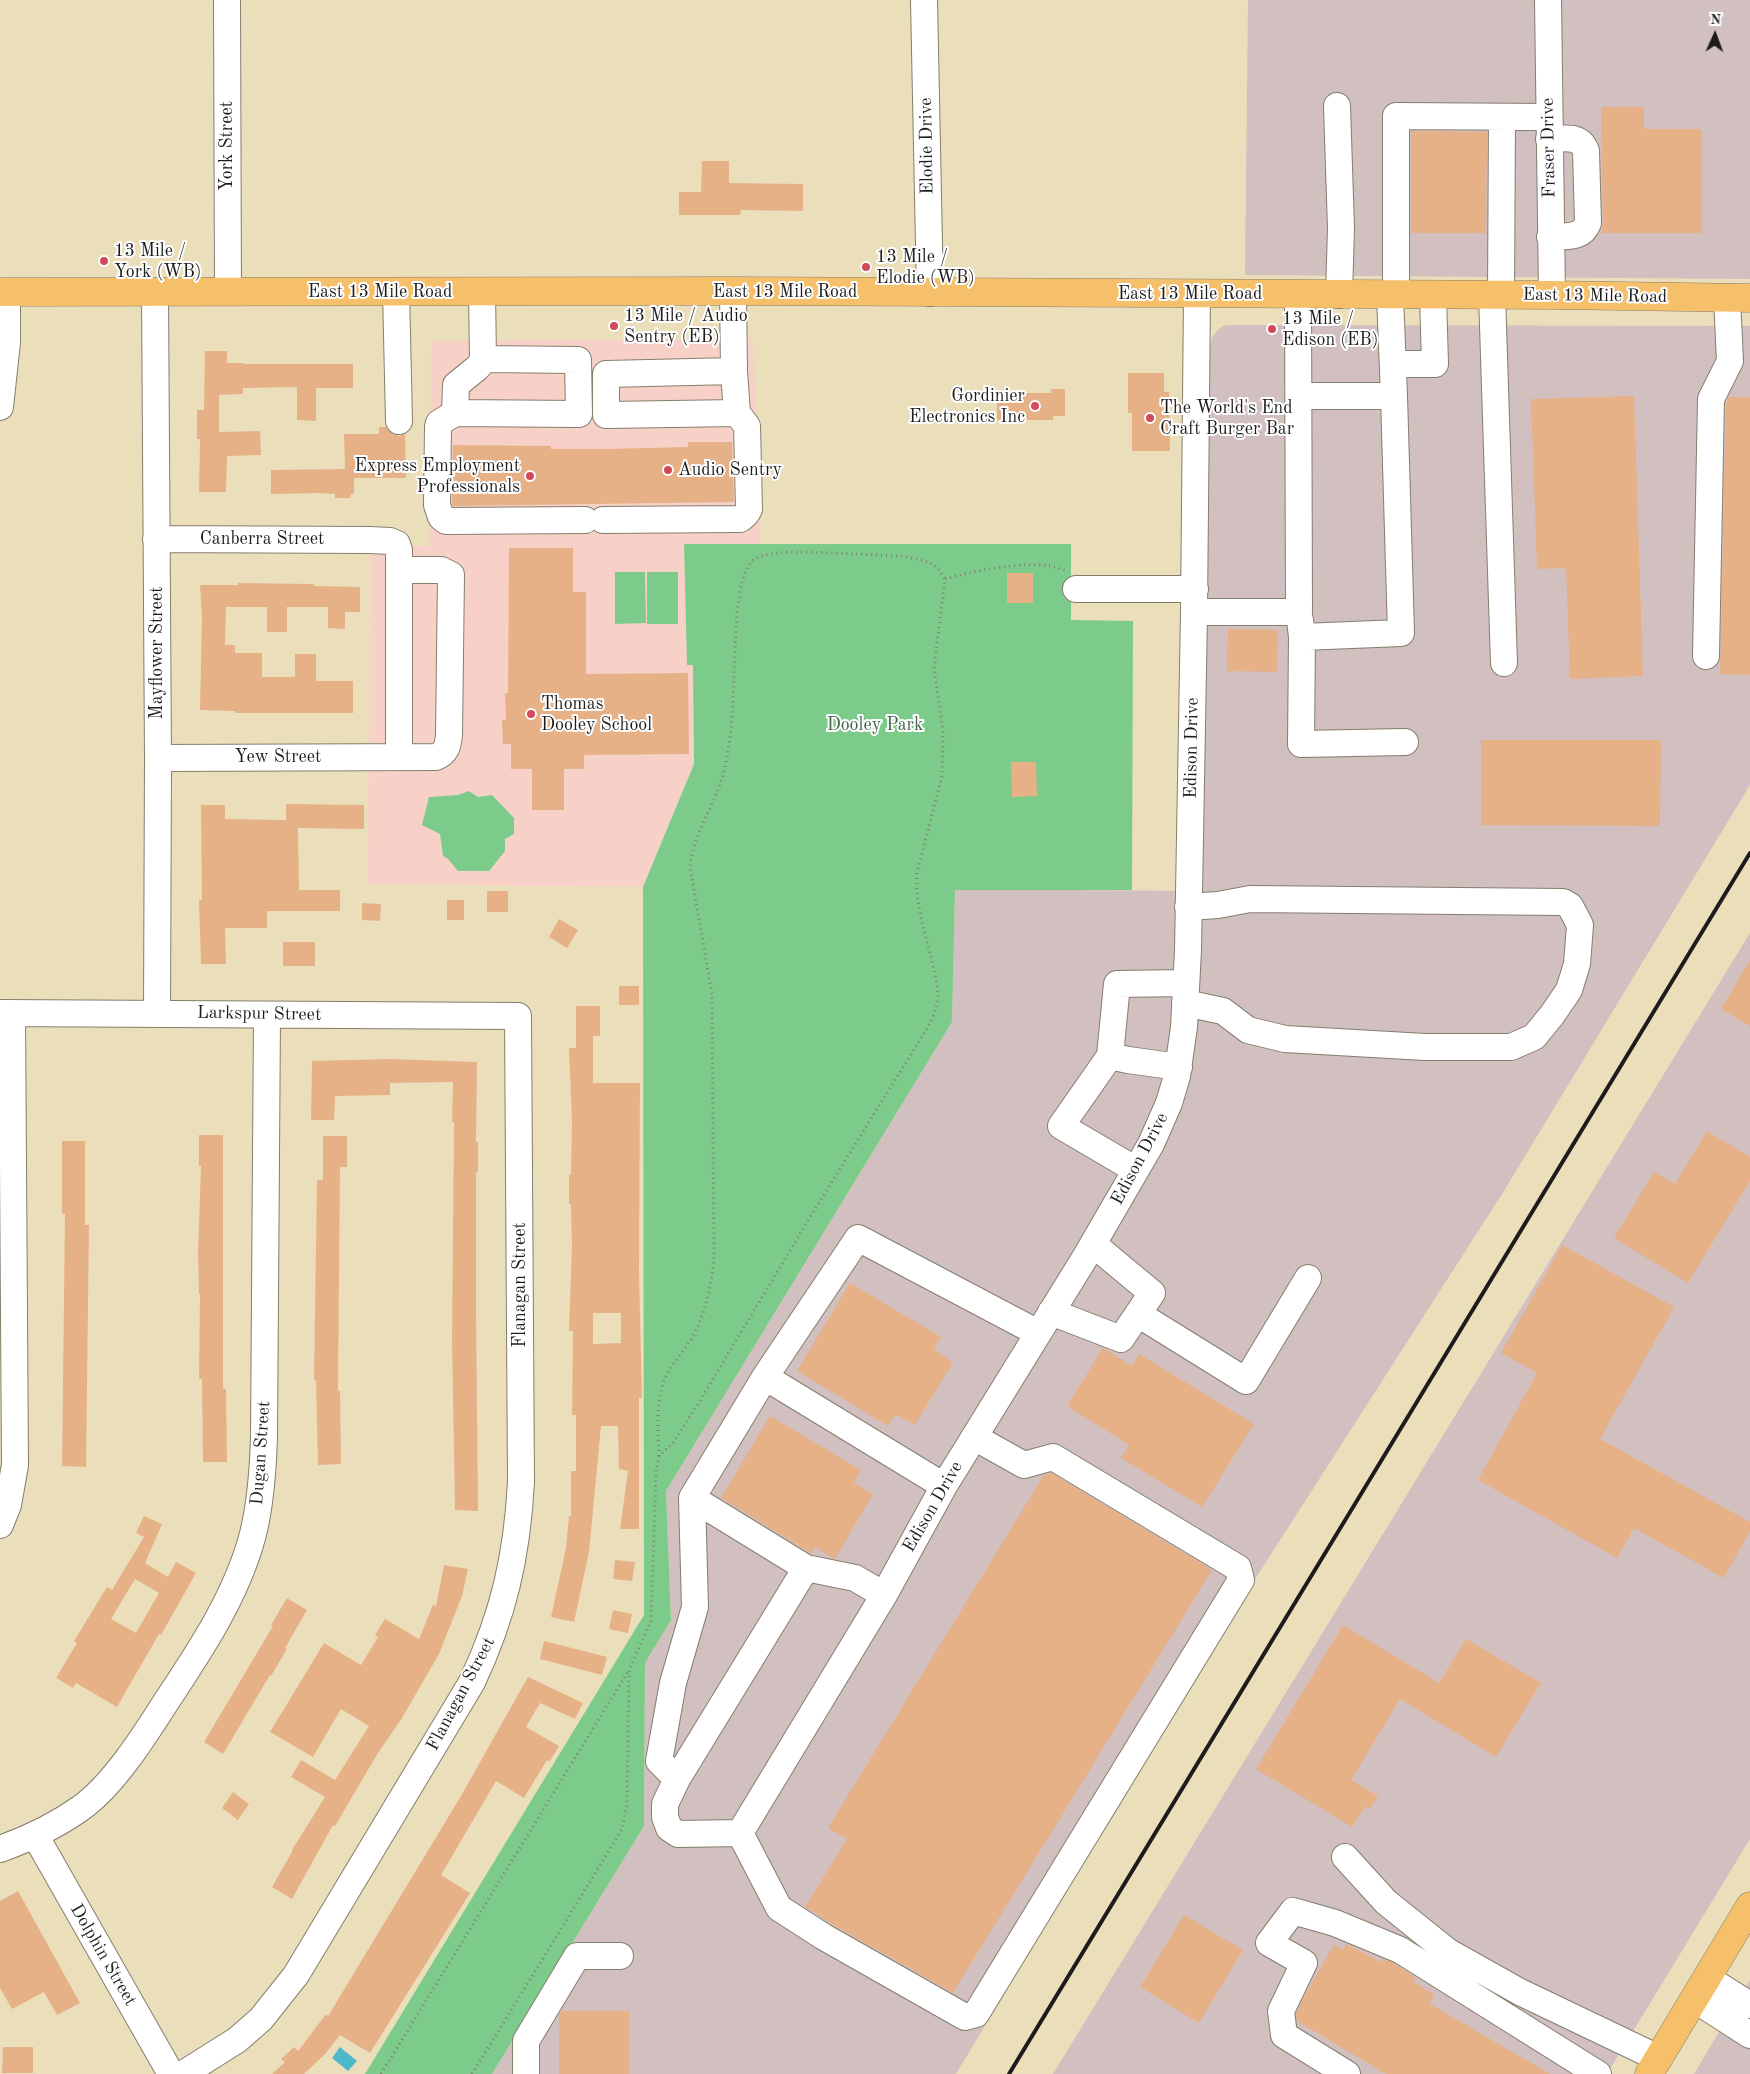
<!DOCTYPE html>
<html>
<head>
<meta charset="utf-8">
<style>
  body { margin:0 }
  #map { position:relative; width:1750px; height:2074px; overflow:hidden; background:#ebdfbb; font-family:"Old Standard TT",serif }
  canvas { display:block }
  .north { position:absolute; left:1690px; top:10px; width:50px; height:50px; -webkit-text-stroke:4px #fff; paint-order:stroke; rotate:2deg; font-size:14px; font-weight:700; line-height:20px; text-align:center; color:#1c1c1c }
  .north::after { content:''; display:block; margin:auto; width:18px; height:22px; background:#1c1c1c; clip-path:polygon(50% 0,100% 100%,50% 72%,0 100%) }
</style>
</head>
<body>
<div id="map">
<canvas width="1750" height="2074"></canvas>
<div class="north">N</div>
</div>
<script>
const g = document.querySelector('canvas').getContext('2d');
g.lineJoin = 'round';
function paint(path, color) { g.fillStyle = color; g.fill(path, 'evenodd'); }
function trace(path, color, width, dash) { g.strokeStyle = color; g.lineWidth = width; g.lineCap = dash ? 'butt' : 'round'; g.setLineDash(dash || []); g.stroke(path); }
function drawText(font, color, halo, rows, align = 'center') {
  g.font = font + ' "Old Standard TT",serif'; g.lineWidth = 4; g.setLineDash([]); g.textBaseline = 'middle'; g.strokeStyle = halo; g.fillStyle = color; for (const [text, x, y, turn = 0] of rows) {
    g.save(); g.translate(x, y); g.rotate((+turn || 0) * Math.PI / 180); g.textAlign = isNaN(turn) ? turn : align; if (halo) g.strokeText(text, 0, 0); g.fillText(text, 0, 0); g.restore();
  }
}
paint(new Path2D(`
  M753 339 760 544 684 545 687 665H693L694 764 643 887 368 884 370 546H429L431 341Z`), '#f7d1c8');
paint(new Path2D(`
  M1248 0H1750V279L1245 275Z
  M1234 325 1750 326V785L1502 1194 1241 1601 956 2074H492L644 1826 645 1663 671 1620 666 1491 952 1022 955 889 1203 891 1208 357 1212 338 1216 332 1223 326Z
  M1750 933V1839L1607 2074H1053Z
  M1750 1980V2074H1694Z`), '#d2bfc0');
paint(new Path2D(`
  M684 544H1071V620L1133 621 1132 890H955L952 1022 666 1491 671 1620 645 1663 644 1826 492 2074H365L644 1615 643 887 694 764 693 665H687Z
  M615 572H645L646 623 615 624Z
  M647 572H678V624H647Z
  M469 791 478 797 492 795 514 818V834L505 839V851L489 871H458L448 859 443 856 440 834 422 825 429 797 458 795Z`), '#7ccb8b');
paint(new Path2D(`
  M340 2047 357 2061 348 2071 332 2058Z`), '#4db8c8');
paint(new Path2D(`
  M1601 107H1644V129H1702V233H1601L1603 223Z
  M1411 131 1487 132 1486 233H1411Z
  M702 161H729V183L803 184V211L741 210 740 215H679V192H701Z
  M205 351H227V363H243V364H353V388H316V421L297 420V387L243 388V394L219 395V432L260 431 261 455 227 456 226 492H199L200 439H197V410H204Z
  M1128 373H1164V392H1169L1170 451H1132V413H1128Z
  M1051 389H1065V416H1053V420H997V398H1022V393H1051Z
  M1634 396 1643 676 1570 679 1566 568 1537 569 1531 399Z
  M1729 397H1750V675L1720 674 1726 403Z
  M379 427H386L392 434 399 436 405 434 406 478H354V494H351L350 498H335V494L320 493 271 494V470L345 469 344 434H379Z
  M688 442H732L734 502 453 506 452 503 453 445 551 446V449H605L688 447Z
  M509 548H573V592H586V674L688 673 689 754 584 755V769H564V810H532V769H511V744H503L502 720H506L505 693H508Z
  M1007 573H1033V603H1007Z
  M238 583 314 584V586L360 587V612H345V629L328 628V607H287V632H267V607H226L225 645H235V653H262V677H295V654H316V681H353V713H235V711L200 710 202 617 200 585H238Z
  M1228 629 1278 630 1277 672 1227 671Z
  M1481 740H1661L1660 826 1481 825Z
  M1011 762H1036L1037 796 1012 797Z
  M286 804 364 805V829L298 828 299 890H340V911H267V928H225L226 964H201L199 900H202L201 805H225V819L286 820Z
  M487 891H508V912H487Z
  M447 900H464V920H447Z
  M362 903 381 904 380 921 362 920Z
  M559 919 578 930 567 948 549 937Z
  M283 942H315V966H283Z
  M1750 960V1026L1721 1009Z
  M619 986H639V1005H619Z
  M576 1006H600V1036H593V1083H640L639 1271 642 1398H639V1529H620L628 1471 619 1469 618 1426H601L589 1552 574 1622 551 1617 566 1548 569 1516H571V1471H576V1415H572L573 1331H569L572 1247 571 1204H569V1174L571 1175 572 1120 569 1048H576ZM593 1313H621V1343L593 1344Z
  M390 1059 477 1062 476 1142H478V1172H476V1311L478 1511 455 1510 452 1341 454 1122H452L453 1082 390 1083V1095L335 1096 334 1120H311L312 1061Z
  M1707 1131 1750 1157V1181L1688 1283 1614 1238 1654 1172 1675 1184Z
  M199 1135H223V1389H226L227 1462H203L202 1379H199L200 1294H199L198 1251 201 1166H199Z
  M323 1136H347V1167H340L338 1391H340L341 1464 318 1465 316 1380H314L317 1180H323Z
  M62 1141H85V1225H89L86 1467 62 1466 65 1214H62Z
  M1562 1245 1674 1307 1600 1439 1750 1522V1531L1724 1578 1634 1528 1617 1558 1478 1480 1537 1373 1501 1353Z
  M850 1283 941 1337 934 1349 953 1362 915 1425 895 1414 888 1426 797 1371Z
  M1103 1348 1132 1366 1139 1354 1254 1424 1202 1507 1121 1458 1129 1445 1067 1406Z
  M770 1416 861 1470 854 1483 873 1494 835 1559 815 1547 811 1553 721 1498Z
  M1051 1473 1212 1570 953 1993 832 1924 805 1907 847 1839 828 1828 1044 1475Z
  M144 1516 162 1524 145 1563 168 1577 176 1562 196 1573 161 1635 159 1634 117 1707 76 1683 73 1688 56 1678 77 1643 74 1641 107 1587 112 1590 144 1537 136 1533ZM135 1579 159 1593 136 1633 111 1619Z
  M615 1560 635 1562 632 1581 613 1579Z
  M444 1565 468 1569 462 1596 439 1654 402 1718 378 1753 335 1826 333 1825 292 1899 272 1887 293 1850H292L325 1797 291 1777 301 1760 335 1780 369 1726 341 1709 313 1757 270 1732 324 1643 361 1665 378 1637 375 1635 385 1619 419 1639 433 1605 436 1606Z
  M287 1598 307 1610 285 1648 287 1649 271 1676 270 1675 223 1754 204 1742 273 1626 271 1625Z
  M613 1610 632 1614 628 1633 609 1629Z
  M1343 1625 1439 1683 1466 1639 1541 1683 1496 1757 1400 1699 1351 1780 1378 1796 1370 1809 1365 1806 1352 1827 1256 1769Z
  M544 1641 607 1657 602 1675 540 1659Z
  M528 1677 583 1703 575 1719 540 1703 526 1727 559 1746 550 1761 547 1760 524 1798 496 1781 486 1798 441 1875 470 1893 370 2053 340 2035 325 2054 304 2074H272L285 2062 281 2059 294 2047 298 2051 326 2014 328 2016 461 1796Z
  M233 1792 249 1804 238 1820 222 1808Z
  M18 1891 80 2003 57 2015 44 1992 12 2009 0 1988V1901Z
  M1184 1915 1243 1950 1199 2023 1140 1987Z
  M1346 1944 1381 1962 1383 1959 1393 1963 1415 1977 1413 1982 1434 1994 1430 2004 1550 2074H1386L1297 2021 1296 2014 1306 1993 1334 1945 1343 1950Z
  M562 2011H629V2074H559V2015Z
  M3 2047H33V2073H2Z`), '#e7b188');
const minor = new Path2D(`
  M227 0 228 292
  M924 0 930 293
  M1548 0 1552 295
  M1337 106 1341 229 1339 295
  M1549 139C1564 139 1580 134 1586 151L1588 223C1582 239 1565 236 1550 237
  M733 291 734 371 606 374V415L737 413 734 371
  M155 292 158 758 157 1013
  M396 292 399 421
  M482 292 483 361 477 368 456 385 455 413 579 414 578 360 483 359
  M1396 295V116L1548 117
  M1492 295 1504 663
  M1501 295 1502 117
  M1393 364H1435L1433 295
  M1299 396H1394L1390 295
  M0 407 7 342V292
  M455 413 439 423 438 427 437 505 441 517 446 521 585 520
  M603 520 740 519C745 516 747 514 749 509L747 426 737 413
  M156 539 369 540 390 541 397 544 399 550V757
  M1076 589H1195
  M1194 612H1299L1298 294
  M1300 620 1302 637 1301 744 1405 742
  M1302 637 1401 633 1394 396
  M1706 656 1711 399 1730 361 1727 298
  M158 758 436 757C446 753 448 746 449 735L451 575 441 570H399
  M1185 1003 1223 1011 1248 1030 1285 1039 1425 1047H1511L1534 1037 1552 1015 1569 990 1577 964 1580 925 1570 906 1563 902 1250 899 1218 905 1188 907
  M0 1013 518 1016 521 1482C517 1556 504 1614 472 1682L296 1975 261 2019 237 2040 183 2074
  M1110 1056 1117 984 1186 983
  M1136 1170 1061 1126 1110 1056 1128 1060 1179 1067
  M1051 1312 1121 1339 1152 1293 1093 1244
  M1138 1314 1246 1381 1308 1278
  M944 1486 765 1377 858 1238 1038 1333
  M692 1498 765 1377
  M0 1525 8 1505 15 1465 12 1013
  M806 1568 677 1779 659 1761 673 1683 695 1607 692 1498 806 1568 855 1578 884 1595
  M677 1779 665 1804V1817L669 1828 678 1834 740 1833
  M740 1833 884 1595 944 1486 1086 1256 1151 1144 1169 1103 1177 1076 1184 1027 1188 950 1194 612 1197 294
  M740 1833 779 1908 824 1937 965 2017 976 2014 1241 1580 1238 1568 1053 1457 1024 1465 974 1437
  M35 1835 171 2074
  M0 1849C28 1839 57 1825 81 1808 113 1785 143 1738 164 1705 199 1652 237 1596 253 1534 261 1502 263 1470 264 1437L267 1015
  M1345 1857 1386 1902 1447 1951 1520 1992 1658 2058
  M1707 1978 1750 2005
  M1694 1999 1750 2035
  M526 2074V2041L577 1956H620
  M1347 2074 1284 2035 1281 2011 1304 1963 1269 1943 1293 1911 1335 1923 1400 1950 1598 2074`);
const major = new Path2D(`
  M0 292 733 291 1552 295 1750 298
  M1649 2074 1750 1906`);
trace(minor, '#847e6c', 28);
trace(major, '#847e6c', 29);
trace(new Path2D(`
  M659 1456C658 1433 656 1409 662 1387 667 1369 680 1356 690 1341 705 1317 711 1287 714 1260L712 994 690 867C694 829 716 805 724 771 732 739 733 705 734 673 736 649 734 573 754 560 772 547 832 554 855 554 874 555 922 554 936 567 940 570 942 575 945 579
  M381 2074 629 1670
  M472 2074 610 1849 622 1829 627 1804 629 1670 651 1621 656 1472 659 1456 673 1443 698 1404 809 1219 931 1022C934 1014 937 1005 938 996 938 983 934 970 931 957 924 929 915 902 917 873L942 776 943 732 934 668 945 579C973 571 1022 561 1050 566 1055 567 1060 569 1065 570`), '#847e6c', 3, [1, 4]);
trace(minor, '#fff', 26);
trace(major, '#f6c06b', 28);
trace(new Path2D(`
  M1009 2074 1750 853`), '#1c1c1c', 4);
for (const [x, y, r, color] of [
  [104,261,5,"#d1495b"],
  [866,267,5,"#d1495b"],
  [614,326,5,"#d1495b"],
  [1272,329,5,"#d1495b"],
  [1035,406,5,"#d1495b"],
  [1150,418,5,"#d1495b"],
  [668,470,5,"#d1495b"],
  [530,476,5,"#d1495b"],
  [531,714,5,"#d1495b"]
]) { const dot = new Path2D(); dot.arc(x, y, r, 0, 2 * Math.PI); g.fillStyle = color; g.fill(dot); trace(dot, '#fff', 2); }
drawText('18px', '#1c1c1c', '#fff', [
  ["York Street",227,146,-90],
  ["Elodie Drive",927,146,-91],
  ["Fraser Drive",1549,148,-91],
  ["East 13 Mile Road",380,292],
  ["East 13 Mile Road",785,292],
  ["East 13 Mile Road",1190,294],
  ["East 13 Mile Road",1595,296,1],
  ["Canberra Street",262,539],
  ["Mayflower Street",157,653,-90],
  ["Edison Drive",1192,748,-89],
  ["Yew Street",278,757],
  ["Larkspur Street",259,1014,1],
  ["Edison Drive",1140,1159,-62],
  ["Flanagan Street",520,1285,-90],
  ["Dugan Street",261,1453,-86],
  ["Edison Drive",933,1507,-60],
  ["Flanagan Street",461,1694,-62],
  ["Dolphin Street",103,1955,60]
]);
drawText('18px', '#1c1c1c', '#fff', [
  ["13 Mile /",114,251],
  ["York (WB)",114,272],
  ["13 Mile /",876,257],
  ["Elodie (WB)",876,278],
  ["13 Mile / Audio",624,316],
  ["Sentry (EB)",624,337],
  ["13 Mile /",1282,319],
  ["Edison (EB)",1282,340],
  ["Gordinier",1025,396,"right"],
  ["Electronics Inc",1025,417,"right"],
  ["The World's End",1160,408],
  ["Craft Burger Bar",1160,429],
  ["Express Employment",520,466,"right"],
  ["Professionals",520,487,"right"],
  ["Audio Sentry",678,470],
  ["Thomas",541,704],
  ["Dooley School",541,725]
], 'left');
drawText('18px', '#426248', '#fff', [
  ["Dooley Park",875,725]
]);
</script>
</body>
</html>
